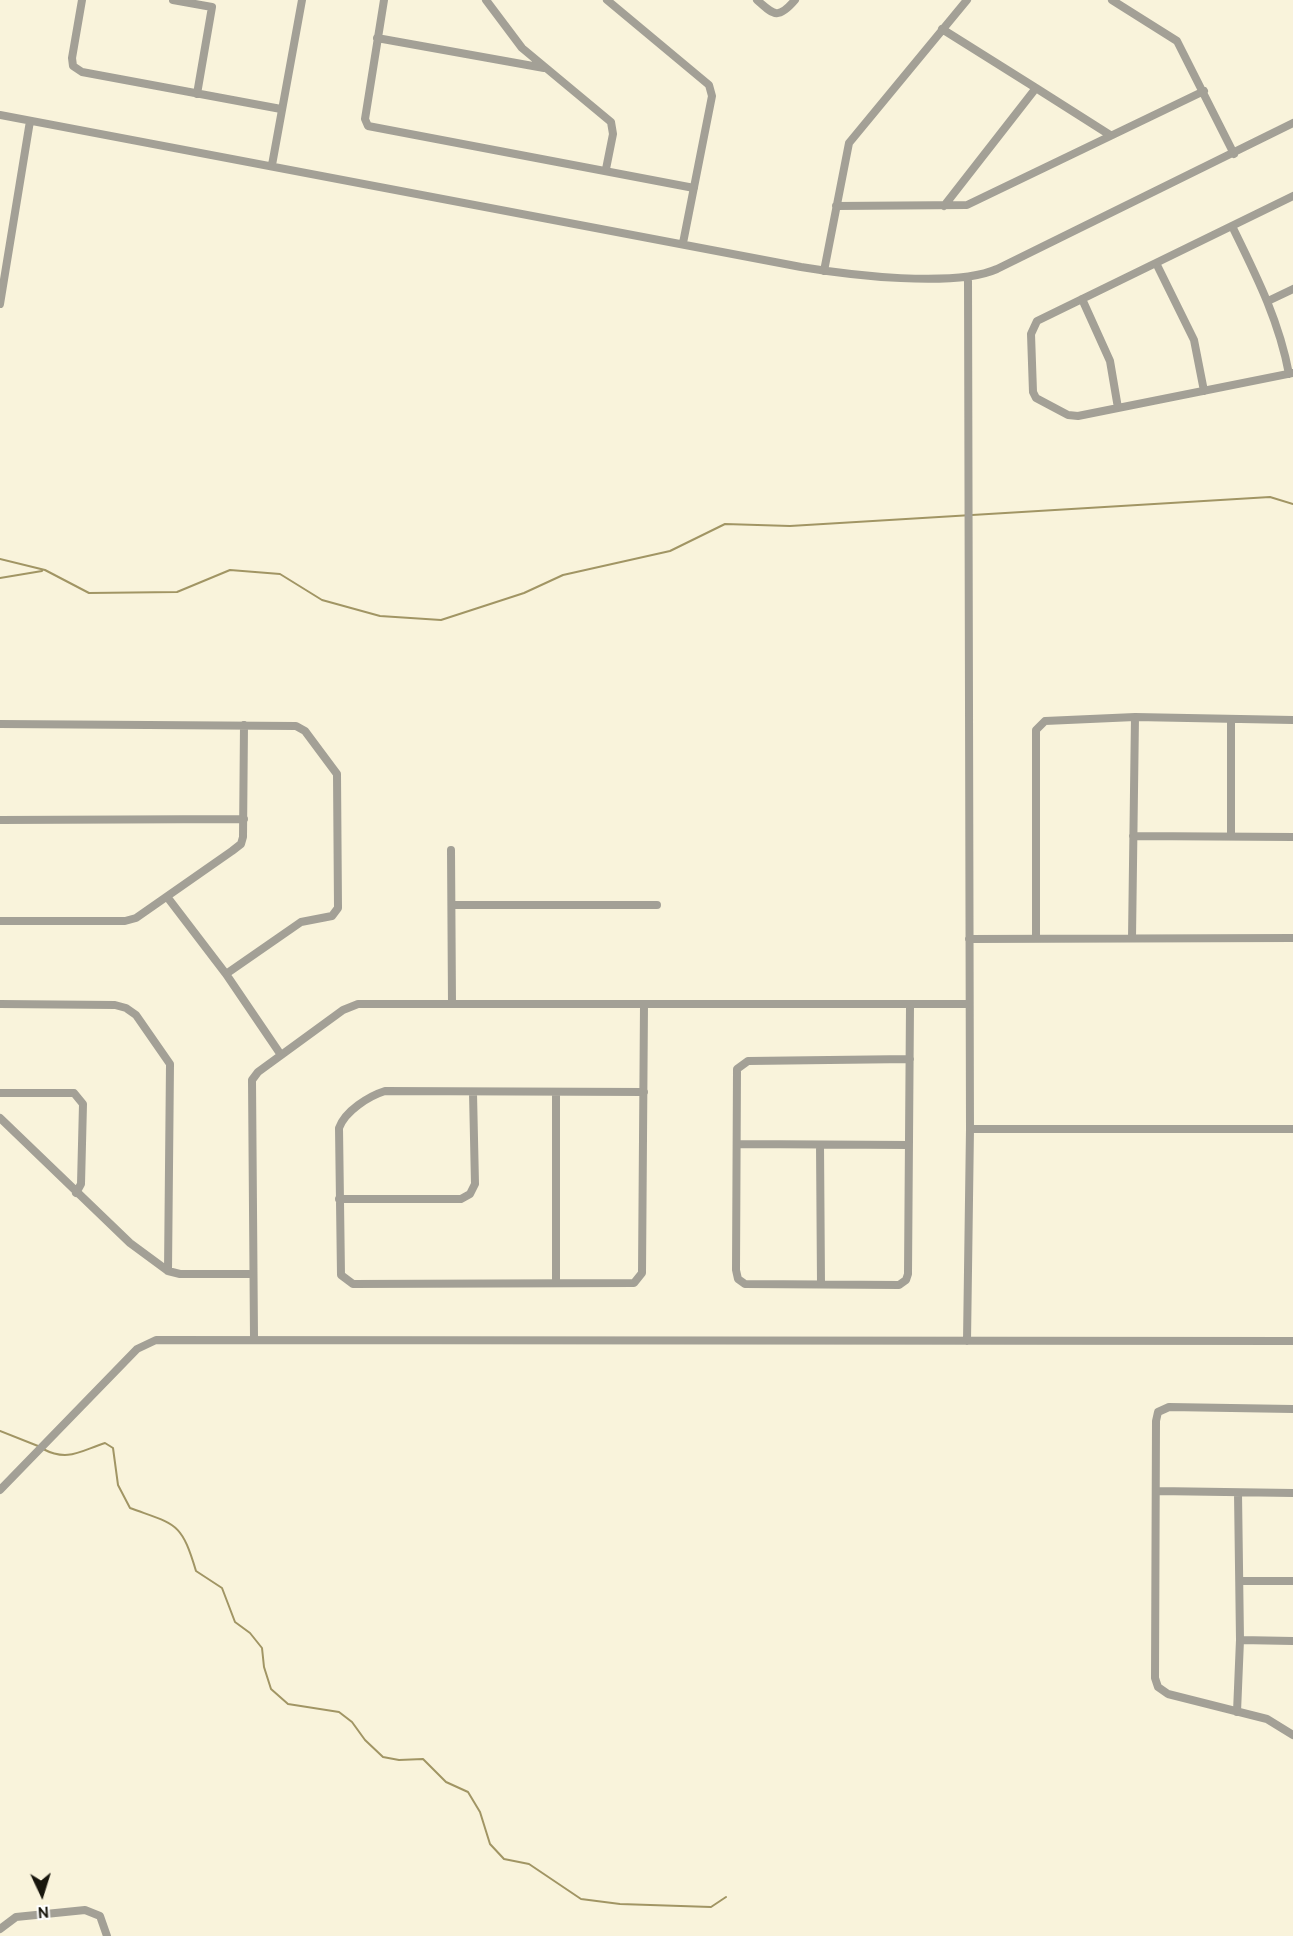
<!DOCTYPE html>
<html>
<head>
<meta charset="utf-8">
<style>
  body { margin:0 }
  #map { position:relative; width:1293px; height:1936px; overflow:hidden; background:#f9f3db; font-family:Cabin,sans-serif }
  canvas { display:block }
  .north { position:absolute; left:12px; top:1864px; width:60px; height:60px; -webkit-text-stroke:4px #fff; paint-order:stroke; rotate:176deg; font-size:16px; font-weight:700; line-height:24px; text-align:center; color:#18160d }
  .north::after { content:''; display:block; margin:auto; width:21px; height:27px; background:#18160d; clip-path:polygon(50% 0,100% 100%,50% 72%,0 100%) }
</style>
</head>
<body>
<div id="map">
<canvas width="1293" height="1936"></canvas>
<div class="north">N</div>
</div>
<script>
const g = document.querySelector('canvas').getContext('2d');
g.lineJoin = 'round';
function trace(path, color, width, dash) { g.strokeStyle = color; g.lineWidth = width; g.lineCap = dash ? 'butt' : 'round'; g.setLineDash(dash || []); g.stroke(path); }
trace(new Path2D(`
  M0 559 45 570 89 593 177 592 230 570 280 574 322 600 380 616 441 620 524 593 563 575 670 551 725 524 790 526 1270 497 1293 504
  M0 578 42 571
  M0 1431 38 1446
  M43 1449C68 1462 80 1451 105 1443L113 1448 118 1485 130 1508C176 1525 181 1521 196 1571L222 1588 235 1622 250 1633 262 1648 264 1667 271 1689 288 1704 339 1712 352 1722 365 1740 383 1757 399 1760 423 1759 446 1782 468 1792 480 1812 490 1844 504 1859 529 1864 581 1899 620 1904 711 1907 726 1897`), '#a19564', 2);
trace(new Path2D(`
  M82 0 72 58 73 66 82 72 281 109
  M173 0 212 7 197 94
  M384 0 365 119 368 126 694 188
  M486 0 522 48 611 122 613 134 606 169
  M607 0 709 85 712 96 683 243
  M757 0C774 15 778 20 795 0
  M1112 0 1177 41 1234 154
  M942 29 1036 88
  M377 38 544 68
  M0 115 801 267C849 275 954 288 997 269L1293 123
  M272 165 302 0
  M1293 196 1037 321 1031 334 1033 392 1036 398 1068 415 1078 416 1293 373
  M836 206 967 205 1204 91
  M944 206 1036 88 1110 135
  M1232 226C1256 275 1279 320 1289 374
  M1156 263 1194 340 1204 391
  M824 271 849 143 967 0
  M1082 299 1110 361 1118 408
  M1268 301 1293 289
  M0 304 30 121
  M0 724 296 726 305 731 337 774 338 908 332 916 301 922 226 974
  M0 820 244 819
  M1133 836 1293 837
  M1231 836V719
  M451 850 452 1004
  M168 898 226 974 281 1055
  M452 905H657
  M0 921H125L136 918 232 851 241 844 243 837 244 725
  M1036 938V730L1045 721 1135 717 1293 720
  M1132 938 1135 717
  M969 939 1293 938
  M0 1004 115 1005 126 1008 136 1015 170 1064 168 1271
  M910 1059 748 1061 737 1069 736 1270 738 1279 745 1284 899 1285 906 1280 908 1274 910 1006
  M644 1092 385 1091C369 1096 345 1111 339 1128L341 1275 353 1284 634 1283 642 1273 644 1004
  M0 1093H74L83 1104 81 1184 76 1193
  M556 1093V1283
  M0 1118 130 1243 168 1271 180 1274H252
  M970 1129H1293
  M737 1144 909 1145
  M820 1145 821 1284
  M339 1199H461L470 1194 475 1184 473 1093
  M254 1338 252 1080 258 1072 343 1010 358 1004H969
  M967 1341 970 1129 968 278
  M1293 1409 1169 1407 1158 1412 1156 1421 1155 1678 1158 1687 1168 1694 1267 1719 1293 1735
  M0 1490 137 1349 156 1340 1293 1341
  M1157 1491 1293 1493
  M1240 1581H1293
  M1240 1640 1293 1641
  M1237 1712 1240 1640 1238 1493
  M0 1929 16 1917 85 1910 100 1916 107 1936`), '#a3a096', 8);
</script>
</body>
</html>
